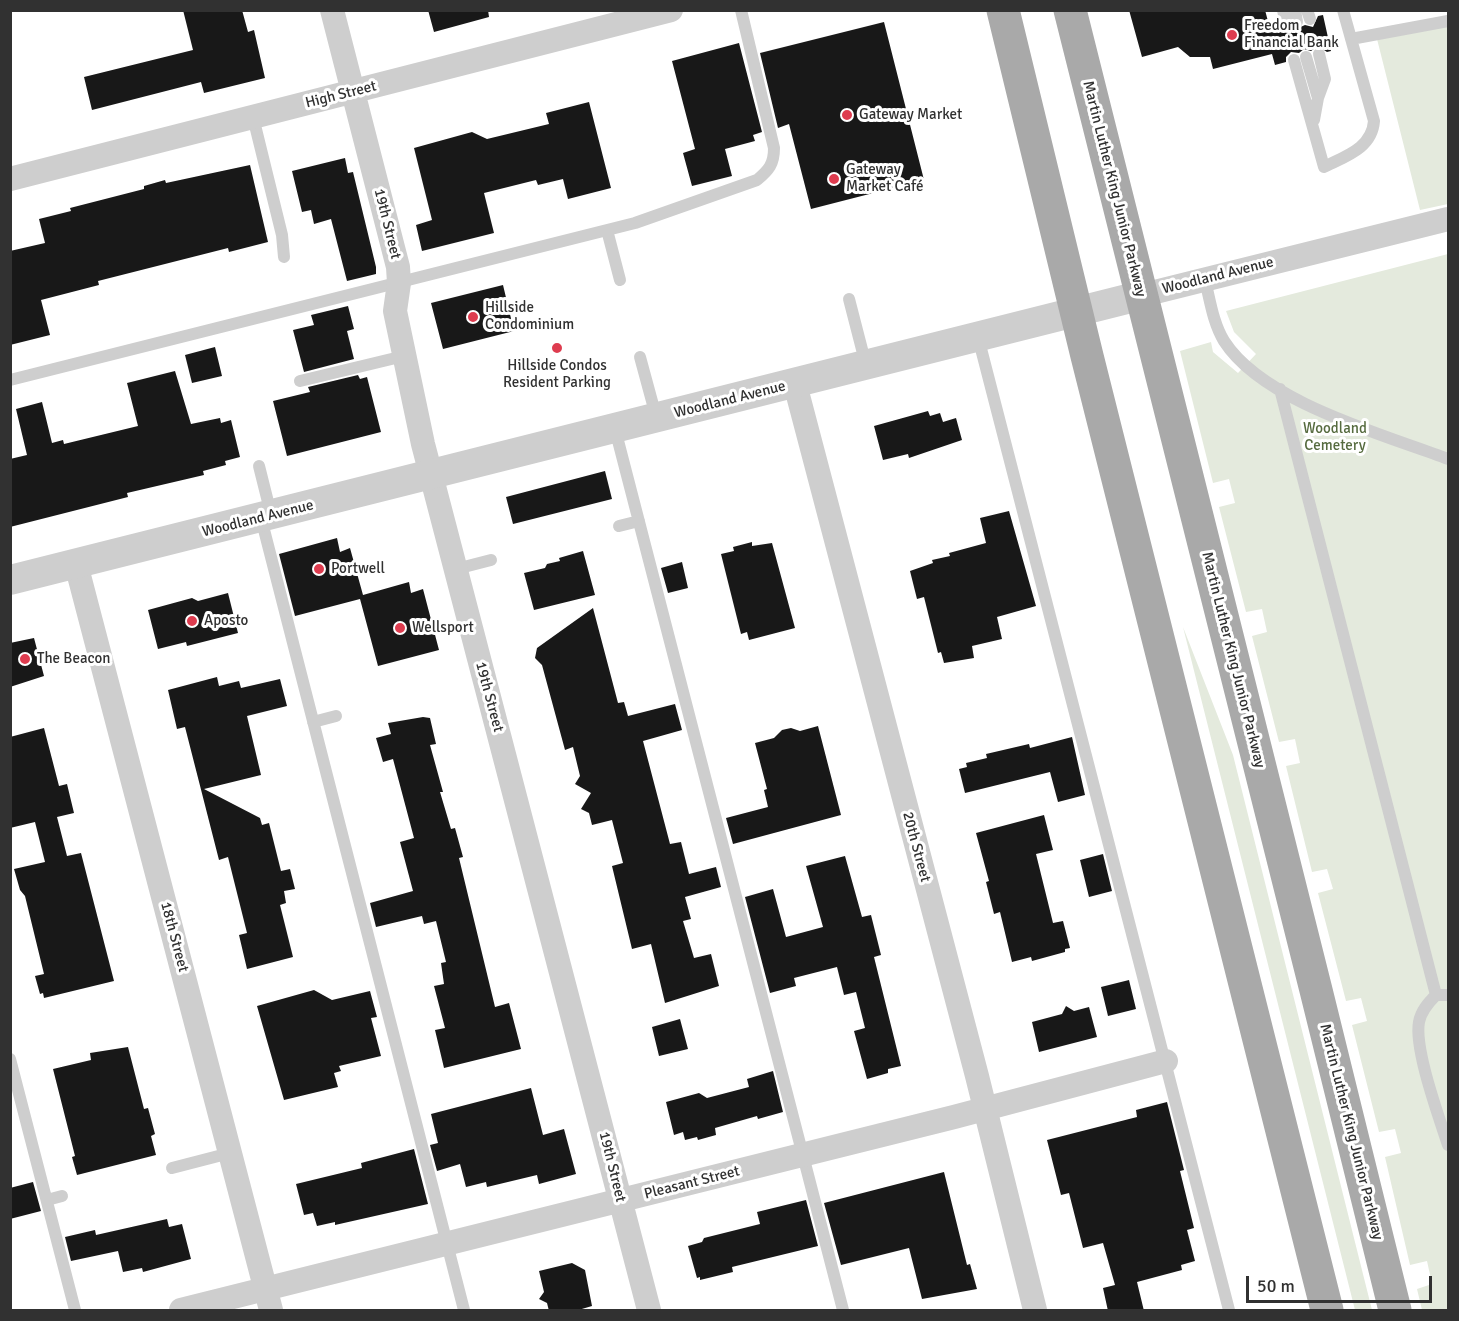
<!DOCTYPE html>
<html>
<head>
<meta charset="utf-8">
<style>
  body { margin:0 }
  #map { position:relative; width:1459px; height:1321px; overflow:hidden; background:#fff; font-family:Signika,sans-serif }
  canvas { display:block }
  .frame { position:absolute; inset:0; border:12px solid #313131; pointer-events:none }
  .scale { position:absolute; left:1246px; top:1276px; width:186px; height:27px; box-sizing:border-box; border:3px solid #313131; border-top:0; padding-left:8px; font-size:18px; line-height:21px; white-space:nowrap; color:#313131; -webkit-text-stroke:4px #fff; paint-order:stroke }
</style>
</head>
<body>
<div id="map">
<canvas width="1459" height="1321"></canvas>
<div class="frame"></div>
<div class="scale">50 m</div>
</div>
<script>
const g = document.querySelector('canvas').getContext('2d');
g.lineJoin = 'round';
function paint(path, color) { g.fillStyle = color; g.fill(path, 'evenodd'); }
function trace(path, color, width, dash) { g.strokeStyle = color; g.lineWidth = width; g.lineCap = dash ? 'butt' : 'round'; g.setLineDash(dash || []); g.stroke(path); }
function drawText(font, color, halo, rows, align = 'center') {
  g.font = font + ' Signika,sans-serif'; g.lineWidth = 6; g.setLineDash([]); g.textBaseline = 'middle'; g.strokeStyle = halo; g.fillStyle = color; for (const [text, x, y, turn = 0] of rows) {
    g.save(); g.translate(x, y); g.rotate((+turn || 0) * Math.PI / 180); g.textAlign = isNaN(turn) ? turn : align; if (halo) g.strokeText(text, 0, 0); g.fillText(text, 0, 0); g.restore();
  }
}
paint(new Path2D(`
  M1448 22V204L1420 210 1377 39Z
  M1448 254V1310H1422L1417 1289 1432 1284 1427 1261 1410 1265 1385 1157 1401 1153 1395 1129 1379 1132 1352 1025 1367 1021 1361 998 1346 1001 1318 893 1333 889 1327 869 1312 872 1286 766 1300 763 1295 739 1279 742 1252 636 1267 632 1262 609 1246 612 1219 507 1235 503 1229 479 1213 483 1180 351 1211 342 1213 352 1238 373 1256 354 1234 332 1226 311Z
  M1183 627 1233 755 1372 1310H1355Z`), '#e4eadd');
paint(new Path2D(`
  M183 10H242L248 32 254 30 265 78 204 93 201 82 92 110 84 77 193 50Z
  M428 10H488L489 17 434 32Z
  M1129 10H1265L1270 29 1278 27 1287 33 1305 25 1313 27 1318 16 1323 15 1331 51 1327 52 1318 46 1311 51 1304 49 1299 53 1291 52 1286 57V62L1275 65 1272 54 1213 69 1210 57H1190L1178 47 1142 57Z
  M884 22 924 180 811 209 789 124 778 128 760 53Z
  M739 43 762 132 753 135 755 141 725 149 732 176 692 186 683 153 695 149 672 61Z
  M589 102 611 188 568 199 563 179 538 185 536 180 484 193 494 233 422 251 416 225 432 220 414 148 472 132 487 139 549 124 546 113Z
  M345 158 348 173 353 172 376 267V274L347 281 331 219 314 224 311 210 302 212 292 171Z
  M250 165 268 242 229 252 228 248 98 281 99 285 41 300 50 335 10 345V251L45 243 39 219 71 211 70 208 144 189V186L165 180 166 183Z
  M503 285 514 331 443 349 431 303Z
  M348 306 354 329 347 331 354 359 304 372 293 330 314 325 311 315Z
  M215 347 222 376 192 383 185 355Z
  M175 371 191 424 220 418 221 423 231 420 240 457 225 461 226 465 203 471 204 475 127 493 128 497 10 527V459L27 455 16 409 42 402 52 443 63 440 64 444 138 426 127 383Z
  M358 375 360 379 367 377 381 432 287 456 273 401 310 392 308 387Z
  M928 411 930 416 940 413 943 422 956 418 962 440 909 458 908 454 883 460 874 426Z
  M605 471 612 499 513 524 506 497Z
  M1009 511 1036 606 997 617 1002 639 972 646 974 658 944 663 941 652 938 653 924 597 917 599 910 571 933 563 932 560 950 556 949 553 986 543 980 518Z
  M337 538 340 552 350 548 363 595 409 582 411 593 423 589 439 650 378 666 360 599 295 616 279 554Z
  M752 542V546L772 543 795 628 749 640 747 632 741 634 721 554 734 551 733 547Z
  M583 551 595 595 534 610 524 573 545 568 547 564 560 561 559 558Z
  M682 562 688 588 668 593 661 568Z
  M228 593 238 633 187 646 186 642 158 649 148 610 192 598 198 601Z
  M593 608 618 703 624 702 628 716 675 704 682 730 643 741 670 844 681 842 689 874 716 867 721 887 685 897 691 919 683 921 694 958 711 954 719 986 665 1003 651 944 632 949 612 866 623 863 612 820 592 825 589 813 581 809 591 793 575 784 580 776 573 747 565 750 542 665 535 658 537 648Z
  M34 638 44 676 10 687V643Z
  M217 677 219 686 239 681 241 688 280 679 287 706 247 716 261 775 204 789 260 818 262 825 269 823 281 871 290 869 295 889 284 891 286 903 280 905 293 957 247 969 239 935 247 933 228 857 219 860 185 727 177 729 168 690Z
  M423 717 430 718 436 744 430 745 443 792H440L451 829 455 828 463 857 459 858 495 1007 509 1003 521 1049 444 1068 435 1030 445 1028 434 986 444 984 441 963 446 962 436 921 424 924 422 916 376 927 370 903 413 891 400 842 414 838 393 759 383 762 376 738 391 734 388 723Z
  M818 726 841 815 733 844 726 818 768 807 764 790 767 789 755 743 774 738 782 730 791 728 800 731Z
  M44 728 59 786 67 784 74 813 57 817 67 856 81 853 114 981 44 998 43 993 40 994 35 976 44 974 25 896 20 890 14 869 45 862 35 822 10 828V737Z
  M1072 737 1085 795 1058 802 1050 772 965 793 959 769 967 767 966 763 987 758 986 754 1029 744 1030 748Z
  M1044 815 1053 850 1036 854 1053 923 1063 921 1070 948 1065 949V952L1032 961 1031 957 1012 962 1000 912 994 914 986 882 989 881 976 833Z
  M1103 854 1112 891 1089 897 1080 860Z
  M845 856 862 917 871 915 881 955 874 957 901 1066 888 1069V1073L867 1079 854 1031 865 1028 856 992 844 995 837 967 794 978 796 986 770 993 745 897 773 889 786 937 823 927 806 866Z
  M1129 980 1136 1009 1108 1016 1101 987Z
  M314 990 332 1000 370 991 377 1017 371 1018 381 1056 339 1066 341 1071 334 1073 338 1087 284 1100 257 1006Z
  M1066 1006 1074 1011 1089 1007 1097 1037 1039 1052 1032 1022 1062 1014Z
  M680 1019 688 1049 659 1056 652 1027Z
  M128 1047 144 1109 148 1108 155 1134 151 1136 156 1155 77 1175 72 1157 75 1156 53 1069 91 1060 90 1053Z
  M773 1071 783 1112 758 1119 757 1116 715 1128 716 1135 698 1140 697 1137 685 1140 683 1132 674 1135 666 1102 699 1093 707 1098 749 1087 747 1079Z
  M531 1088 543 1135 564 1129 576 1174 539 1184 537 1175 487 1187 486 1182 466 1187 460 1164 437 1171 430 1145 438 1143 431 1114Z
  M1167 1102 1184 1170 1180 1171 1194 1228 1187 1230 1195 1261 1181 1265 1182 1270 1137 1282 1144 1311H1108L1103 1288 1115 1285 1103 1243 1083 1248 1069 1193 1061 1195 1047 1140 1137 1117 1136 1110Z
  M414 1149 428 1204 335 1225V1222L317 1226 313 1213 304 1215 296 1184 362 1168 361 1163Z
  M944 1172 967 1265 970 1264 977 1289 922 1299 909 1248 841 1265 824 1203Z
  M33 1182 41 1211 10 1219V1188Z
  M806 1200 818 1246 732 1267 733 1272 700 1280V1277L697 1278 688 1246 702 1242 704 1238 760 1224 757 1212Z
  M167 1219 169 1227 182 1224 191 1259 143 1272 142 1268 123 1272 118 1251 71 1261 65 1237 95 1230 96 1235Z
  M572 1263 585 1270 592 1306 575 1311H549L547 1303 539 1299 544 1292 539 1271Z`), '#181818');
trace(new Path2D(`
  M1283 10 1286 25
  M1295 10 1297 22
  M1307 10 1310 19
  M1351 39 1448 21
  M1306 57 1318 98 1314 120
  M1294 60 1324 167C1346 156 1372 148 1374 121L1343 10
  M1318 98 1325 79 1319 54
  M253 117 282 235 284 257
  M607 230 620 280
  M1205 280C1210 300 1213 323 1224 341 1263 402 1382 434 1448 459
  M849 299 866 365
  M978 337 1229 1310
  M640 357 656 416
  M10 380 635 223 757 180C769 170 774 164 774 148L741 10
  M300 381 404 356
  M1280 389 1436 995
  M615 429 843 1310
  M259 466 271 514
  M261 518 464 1310
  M619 526 639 521
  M456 569 491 560
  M313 722 336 716
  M1448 995H1436C1428 1003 1421 1011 1419 1022 1414 1049 1439 1117 1448 1145
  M10 1059 75 1310
  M172 1168 230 1153
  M47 1200 62 1196`), '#cecece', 12);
trace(new Path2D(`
  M332 10 398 267 399 283 395 311 423 444 649 1310
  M10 179 671 10
  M1139 296 1448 219
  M795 384 977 1076 1035 1310
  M76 564 271 1310
  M181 1310 954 1117 1166 1061`), '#cecece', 24);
trace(new Path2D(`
  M10 580 1139 296`), '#cecece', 30);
trace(new Path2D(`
  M1003 10 1087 356 1327 1310
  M1070 10C1175 445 1290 876 1395 1310`), '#a9a9a9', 33);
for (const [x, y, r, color] of [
  [1232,35,6,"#de3c4f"],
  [847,115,6,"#de3c4f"],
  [834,179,6,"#de3c4f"],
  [473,317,6,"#de3c4f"],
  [557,348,6,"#de3c4f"],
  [319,569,6,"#de3c4f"],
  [192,621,6,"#de3c4f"],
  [400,628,6,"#de3c4f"],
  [25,659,6,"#de3c4f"]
]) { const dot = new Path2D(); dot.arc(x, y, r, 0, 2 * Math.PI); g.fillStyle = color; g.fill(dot); trace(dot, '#fff', 2); }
drawText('15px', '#313131', '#fff', [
  ["Freedom",1244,26],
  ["Financial Bank",1244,43],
  ["Gateway Market",859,115],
  ["Gateway",846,170],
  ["Market Café",846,187],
  ["Hillside",485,308],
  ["Condominium",485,325],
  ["Hillside Condos",557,366,"center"],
  ["Resident Parking",557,383,"center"],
  ["Portwell",331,569],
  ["Aposto",204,621],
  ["Wellsport",412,628],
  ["The Beacon",37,659]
], 'left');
drawText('15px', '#313131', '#fff', [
  ["High Street",341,95,-14],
  ["Martin Luther King Junior Parkway",1114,189,76],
  ["19th Street",387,224,76],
  ["Woodland Avenue",1218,276,-14],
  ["Woodland Avenue",730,400,-14],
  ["Woodland Avenue",258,519,-14],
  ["Martin Luther King Junior Parkway",1233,660,76],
  ["19th Street",489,697,75],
  ["20th Street",916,847,75],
  ["18th Street",174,937,75],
  ["Martin Luther King Junior Parkway",1351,1132,76],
  ["19th Street",612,1167,76],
  ["Pleasant Street",692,1183,-14]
]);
drawText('15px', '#566b3f', '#fff', [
  ["Woodland",1335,429],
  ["Cemetery",1335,446]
]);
</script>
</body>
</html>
